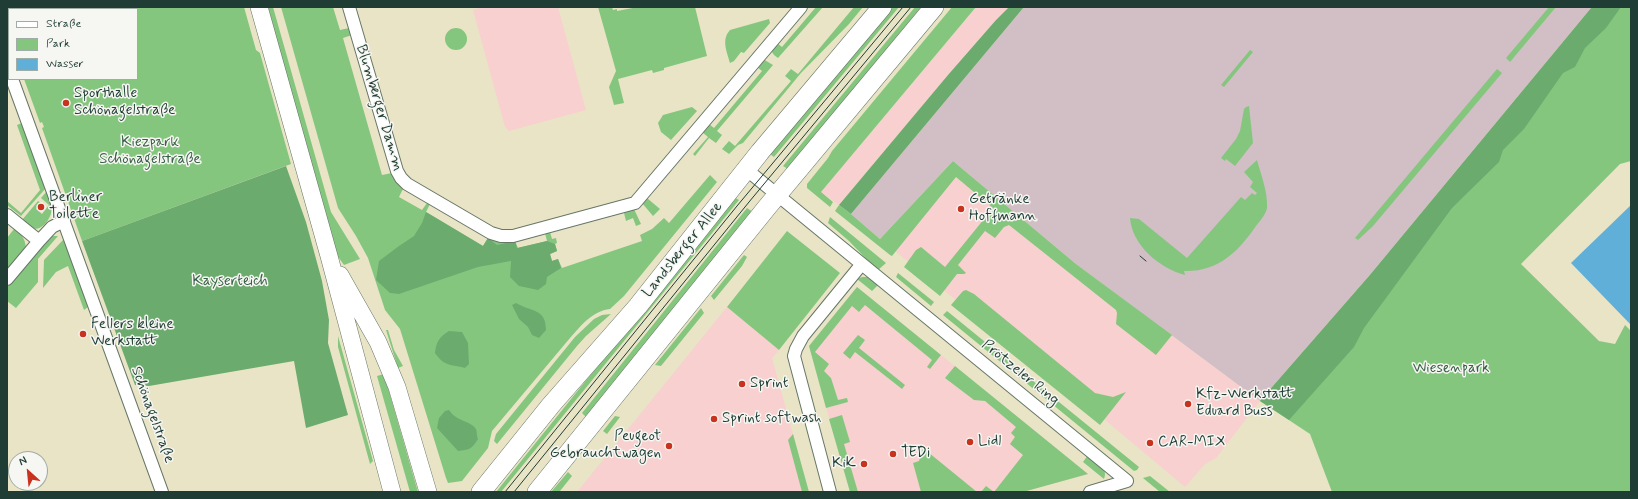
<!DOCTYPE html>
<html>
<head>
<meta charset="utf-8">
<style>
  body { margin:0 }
  #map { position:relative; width:1638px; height:499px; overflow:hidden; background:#e9e4c5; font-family:Mynerve,sans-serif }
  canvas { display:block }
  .frame { position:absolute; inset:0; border:8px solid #1f3d34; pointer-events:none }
  .legend { position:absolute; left:8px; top:8px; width:130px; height:72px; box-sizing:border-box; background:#f6f6f2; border:1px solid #a0aca6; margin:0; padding:5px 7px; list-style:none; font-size:12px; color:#1f3d34 }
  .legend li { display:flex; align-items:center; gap:8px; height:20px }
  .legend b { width:20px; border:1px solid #a0aca6 }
  .north { position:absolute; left:8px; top:451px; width:40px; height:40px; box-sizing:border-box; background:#f6f6f2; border:1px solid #a0aca6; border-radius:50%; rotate:333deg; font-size:11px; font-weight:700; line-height:16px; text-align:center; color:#1f3d34 }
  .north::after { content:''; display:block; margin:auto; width:14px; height:18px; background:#c8321e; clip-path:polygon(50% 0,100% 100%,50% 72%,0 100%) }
</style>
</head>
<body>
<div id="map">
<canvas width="1638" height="499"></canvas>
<div class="frame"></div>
<ul class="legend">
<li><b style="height:5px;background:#fff"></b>Straße</li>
<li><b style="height:11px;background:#85c67f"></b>Park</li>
<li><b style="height:11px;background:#5fafd9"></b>Wasser</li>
</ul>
<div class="north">N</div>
</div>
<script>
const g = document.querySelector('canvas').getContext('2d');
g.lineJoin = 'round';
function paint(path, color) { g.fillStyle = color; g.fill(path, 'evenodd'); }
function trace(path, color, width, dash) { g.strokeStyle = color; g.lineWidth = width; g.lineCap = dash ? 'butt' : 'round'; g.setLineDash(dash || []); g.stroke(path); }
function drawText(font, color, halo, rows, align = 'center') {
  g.font = font + ' Mynerve,sans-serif'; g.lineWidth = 3; g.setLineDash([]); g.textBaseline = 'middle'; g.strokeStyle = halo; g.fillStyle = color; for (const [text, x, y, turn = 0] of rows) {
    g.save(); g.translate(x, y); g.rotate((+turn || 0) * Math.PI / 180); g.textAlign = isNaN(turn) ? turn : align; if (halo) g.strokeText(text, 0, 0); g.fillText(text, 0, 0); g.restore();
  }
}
paint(new Path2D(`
  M483 7H558L586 110 509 131 505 127 473 10Z
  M976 7H1009L996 20 948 75 839 205 821 192Z
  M953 161 1076 264 1260 401 1216 458 1205 464 1185 487 1104 419 880 239Z
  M857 287 1088 474 1023 492H850L809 346Z
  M727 307 779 350 772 358 809 492H577Z`), '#f7d0cf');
paint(new Path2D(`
  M1024 7H1592L1370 275 1260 401 1076 264 953 161 880 239 851 214Z`), '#d2bec5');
paint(new Path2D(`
  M7 7H244L256 50 260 53 291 164 82 241 42 128 44 127 42 122 40 123 24 79H137V9H9V25L7 19Z
  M268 7H273L331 212 360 259 344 265 336 254Z
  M281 7H333L340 30 349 28 352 35 343 38 382 175 392 173 395 181 403 189 399 197 422 210 427 203 430 204 426 212 483 246 488 238 501 243 515 241 518 248 547 241 545 233 550 232 552 239 556 238 557 243 555 244 557 251 550 254 552 261 558 259 562 268 642 241 640 235 652 229 664 218 669 223 710 175 717 182 624 296 610 309C592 311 581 326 570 338L492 431 488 448 462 481 448 483 446 478 400 329 385 310 368 258 356 236 338 208Z
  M598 7H612L613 10 617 9V11L638 7H695L707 56 664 68V70L653 73 652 70 618 79 624 103 614 105 609 87 616 71Z
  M816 7H823L778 58 774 55 770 49 777 43 782 47Z
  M854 7H863L849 24 801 73 743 143 738 145 729 154 722 149 729 141 735 146 791 81 785 76 791 69 798 74Z
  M893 7H899L774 157 770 154Z
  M915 7H921L788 169 783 166Z
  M952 7H976L821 192 833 202 830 207 807 188V184L828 158 832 151Z
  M1549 7H1556L1510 62 1506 58Z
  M1592 7H1631V161L1620 164 1521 264 1599 341 1615 344 1625 325 1631 331V492H1332L1310 434 1260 401 1370 275Z
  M769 19 770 23 744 53 741 52 734 61 730 63C727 52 721 40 730 30Z
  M445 39a11 11 0 1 1 22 0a11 11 0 1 1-22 0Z
  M1250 50 1253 52 1224 87 1221 85Z
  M763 59 773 65 717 131 722 135 716 143 709 138 695 156 693 154 708 137 702 132 709 124 714 128 762 71 757 67Z
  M1497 69 1502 73 1373 226 1358 240 1355 238Z
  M1249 106 1253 143 1235 166 1226 159 1225 161 1221 158 1236 139 1240 131 1244 109 1246 107Z
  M692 107 697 111 671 140 661 132 658 123 663 115Z
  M22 123 46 188 21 216 7 205V201L21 213 40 190 17 125Z
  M1257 160C1261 175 1268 192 1267 208 1266 214 1260 221 1256 226 1238 252 1218 272 1184 271L1185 275C1159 268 1132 245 1130 218L1139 219 1187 258 1241 197 1245 200 1252 193 1255 195 1257 193 1250 187 1253 182 1244 172Z
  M953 161 1076 264 1172 335 1156 355 1116 324 1117 313 1116 310 1009 225 1004 227 995 238 985 231 958 265 966 273 964 274H957L940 296 904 267 916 250 921 247 945 267 993 208 956 177 892 256 890 255 835 211 839 205 851 214 880 239Z
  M47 191C48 196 52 203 52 209 51 219 41 234 29 227 26 225 24 222 22 220L38 201 41 203 36 209 42 214 49 205 41 198Z
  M734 197 739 200 501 492H496Z
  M647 198 660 209 653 216 642 203Z
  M747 208 753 212 587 418 582 413Z
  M634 209 641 224 636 226 633 218 626 221 624 213Z
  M830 217 886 263 878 270 875 268 849 241 828 223Z
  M14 229C22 235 25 238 26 248L7 271V238Z
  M787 231 840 273 779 350 727 307Z
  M51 236H58L38 259V282L16 308 7 301V287Z
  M63 240 65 242 88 307 84 310 68 266 56 272 43 288 44 260Z
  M744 255 747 257 742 266 714 300 711 296Z
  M898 273 934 302 931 306 896 277Z
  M862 277H867L878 285 872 291 857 279Z
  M857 287 941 355 930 369 927 367 932 360 865 305 859 312 852 306 815 352 829 364 824 371 831 378 838 400 847 398 848 402 826 408 809 346Z
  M966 290 974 294 1095 393 1113 397 1126 392 1100 425 951 305 963 291Z
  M701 308 704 313 661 366 655 365Z
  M947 311 1139 467 1137 470 1134 471 943 315Z
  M611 314 586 336 577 346 497 444 494 441 496 434 575 337 594 319 602 315Z
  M386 330H388L394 350 403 366 398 368Z
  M858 335 865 340 859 348 905 385 902 389 855 352 850 359 843 353Z
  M338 336 373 461 370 464 338 347Z
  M955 366 1088 474 1023 492H981L986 486 994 492 1023 455 1010 444 1015 437 1011 433 1016 427 985 401 974 400 945 378Z
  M384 374 418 492H410L377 376Z
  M842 415 850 442 844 444 858 492H850L829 419Z
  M615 416 620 417 607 434 603 431Z
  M793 434 809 492H802L788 440Z
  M923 448 977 492H921L913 463 919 461Z
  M1088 455C1096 462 1109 468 1104 479L1083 462Z
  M568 472 572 476 560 491 559 492H551Z
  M1150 476 1170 492H1160L1143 478Z`), '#85c67f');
paint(new Path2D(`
  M1009 7H1024L851 214 839 205 948 75 996 20Z
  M1592 7H1621L1606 28 1585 48 1575 67 1563 73 1524 129 1503 150 1499 162 1452 208 1364 328 1354 347 1289 420 1260 401 1370 275Z
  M286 166 306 222 322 281 329 320 328 343 348 415 306 428 294 361 149 386 135 385 82 241Z
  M426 212 483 246 488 238 497 245 515 241 517 248 547 241 555 244 557 251 550 254 552 261 558 259 561 268 547 277 546 284 538 290 519 286 510 277 511 261 478 267 399 294 390 293 376 280 379 261 399 246 414 236 422 223Z
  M516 303C531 312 546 308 546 330L539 338 532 335 528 327 519 319 512 305Z
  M449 331 462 332 468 343 469 364 465 368C450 364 445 367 435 353 436 342 440 336 449 331Z
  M449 410C457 422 470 420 476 429 477 432 477 437 478 439 472 449 469 450 458 451L437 428 439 418 445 411Z`), '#6cab6e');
paint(new Path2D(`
  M1631 205V325L1571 263Z`), '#5fafd9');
const minor = new Path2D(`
  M349 7 397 171 401 178 407 184 491 233 501 236H513L635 203 801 7
  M7 64 9 70
  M12 79 162 492
  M747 170 1127 481
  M7 215 39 241
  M7 279 39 241 52 227 64 221
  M830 492 794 356 796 349 803 336 861 265
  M1090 492 1127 481`);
const secondary = new Path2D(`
  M259 7 329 256 392 492
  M340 275 378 342 397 387 428 492`);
const primary = new Path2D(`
  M481 492 551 405 638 306 760 152 882 7
  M537 492 768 206 934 7`);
trace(minor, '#667767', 14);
trace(secondary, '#667767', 18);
trace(primary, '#667767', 20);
trace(minor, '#fff', 12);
trace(secondary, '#fff', 17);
trace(primary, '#fff', 19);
trace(new Path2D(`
  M1140 256 1146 261
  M505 492 737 206 903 7
  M514 492 749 202 911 7`), '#1f3d34', 1);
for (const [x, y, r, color] of [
  [66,103,4,"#c8321e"],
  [41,207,4,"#c8321e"],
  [961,209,4,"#c8321e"],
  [83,334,4,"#c8321e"],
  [742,384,4,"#c8321e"],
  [1188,404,4,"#c8321e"],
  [714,419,4,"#c8321e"],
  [970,442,4,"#c8321e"],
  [1150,443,4,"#c8321e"],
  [669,446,4,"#c8321e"],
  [893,454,4,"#c8321e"],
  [864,464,4,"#c8321e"]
]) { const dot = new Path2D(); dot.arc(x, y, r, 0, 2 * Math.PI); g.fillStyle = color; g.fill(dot); trace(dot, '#f6f6f2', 1.5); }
drawText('15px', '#1f3d34', '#f6f6f2', [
  ["Sporthalle",74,94],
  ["Schönagelstraße",74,111],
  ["Berliner",49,198],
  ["Toilette",49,215],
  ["Getränke",969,200],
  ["Hoffmann",969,217],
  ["Fellers kleine",91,325],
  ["Werkstatt",91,342],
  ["Sprint",750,384],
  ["Kfz-Werkstatt",1196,395],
  ["Eduard Buss",1196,412],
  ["Sprint softwash",722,419],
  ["Peugeot",661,437,"right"],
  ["Gebrauchtwagen",661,454,"right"],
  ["Lidl",978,442],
  ["CAR-MIX",1158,443],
  ["TEDi",901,454],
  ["KiK",856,464,"right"]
], 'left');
drawText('15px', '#1f3d34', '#f6f6f2', [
  ["Blumberger Damm",379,108,73],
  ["Landsberger Allee",683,250,-51],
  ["Prötzeler Ring",1020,373,39],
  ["Schönagelstraße",152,415,70]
]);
drawText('15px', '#385f47', '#f6f6f2', [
  ["Kiezpark",150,143],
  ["Schönagelstraße",150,160],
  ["Kayserteich",230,282],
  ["Wiesenpark",1451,369]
]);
</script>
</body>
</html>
